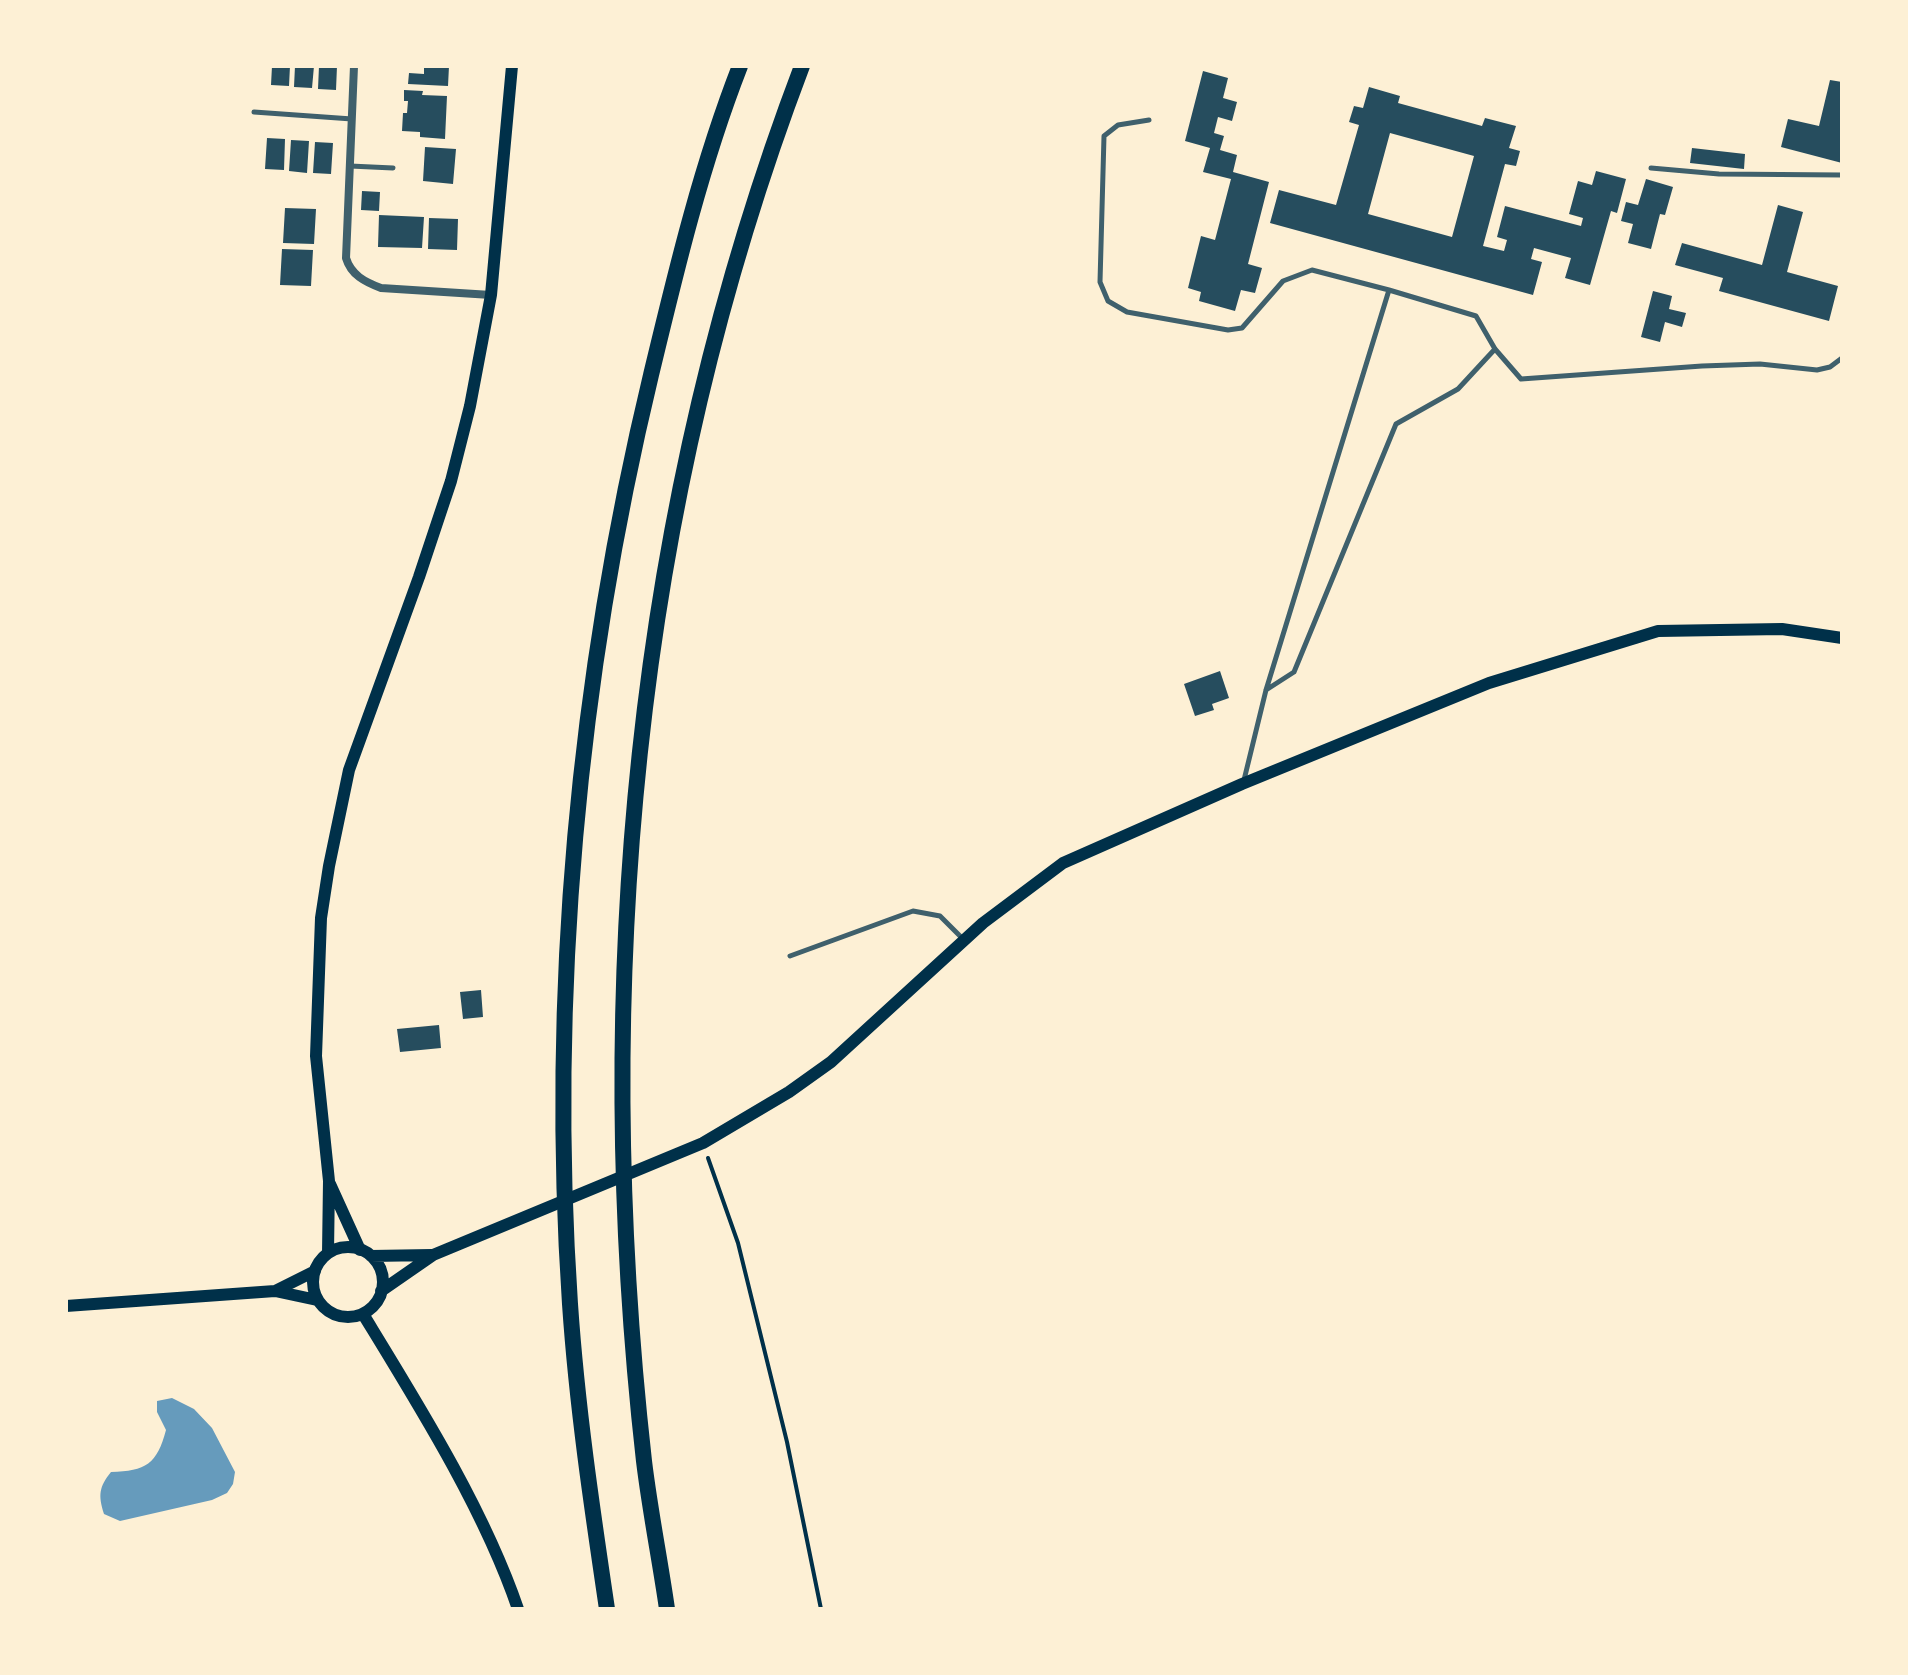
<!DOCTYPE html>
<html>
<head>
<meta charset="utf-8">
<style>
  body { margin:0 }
  #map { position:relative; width:1908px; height:1675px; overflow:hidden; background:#fdf0d5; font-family:"DM Sans",sans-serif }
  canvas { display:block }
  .frame { position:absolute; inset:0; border:68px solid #fdf0d5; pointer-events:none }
</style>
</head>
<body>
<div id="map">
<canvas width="1908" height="1675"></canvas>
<div class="frame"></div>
</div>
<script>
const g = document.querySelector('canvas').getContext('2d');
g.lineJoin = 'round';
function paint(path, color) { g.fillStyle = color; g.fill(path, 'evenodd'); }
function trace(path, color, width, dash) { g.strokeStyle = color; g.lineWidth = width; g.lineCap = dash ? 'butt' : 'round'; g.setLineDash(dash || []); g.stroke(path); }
paint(new Path2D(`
  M172 1398 194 1409 212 1428 235 1472 233 1484 227 1493 212 1500 120 1521 104 1514C98 1495 99 1487 111 1472 146 1471 157 1464 166 1430L157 1412V1401Z`), '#669bbc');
paint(new Path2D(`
  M272 66H290L289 86 271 85Z
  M295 66H314L312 88 294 87Z
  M319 66H337L336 90 318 89Z
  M424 66H449L448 86 408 84 409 73 424 74Z
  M1203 71 1228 78 1223 98 1237 102 1232 121 1218 117 1214 133 1224 136 1220 150 1237 155 1233 172 1269 182 1248 264 1262 268 1255 293 1241 290 1235 311 1199 301 1201 292 1188 288 1201 236 1215 240 1231 179 1203 172 1210 148 1185 141Z
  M1830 80 1842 82V163L1781 147 1788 119 1819 126Z
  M1369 87 1400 96 1398 103 1482 126 1485 118 1516 126 1509 148 1520 151 1516 166 1505 164 1483 246 1504 251 1507 240 1497 237 1505 206 1581 226 1583 218 1569 214 1578 181 1592 185 1596 171 1626 179 1617 213 1611 211 1590 285 1565 278 1571 258 1534 248 1531 259 1542 262 1533 295 1270 223 1279 190 1336 205 1359 125 1349 122 1354 106 1363 108ZM1390 133 1474 156 1452 237 1368 214Z
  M404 90 423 91 422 95 447 96 445 139 420 137V132L402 131 403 113H407L408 101H404Z
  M267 138 285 139 284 170 265 169Z
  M291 140 309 141 307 173 289 171Z
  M315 142 333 143 331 174 313 173Z
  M425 147 456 149 453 184 423 181Z
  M1692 148 1745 154 1744 169 1690 163Z
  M1646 179 1673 187 1665 215 1660 214 1651 249 1628 243 1633 224 1621 221 1626 202 1638 205Z
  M362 191 380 192 379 211 361 210Z
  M1778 205 1803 212 1787 272 1838 286 1829 321 1719 291 1723 278 1675 265 1682 243 1762 265Z
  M285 208 316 209 314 244 283 243Z
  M379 215 424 217 422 248 378 247Z
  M429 218 458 219 457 250 428 249Z
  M282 249 313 250 311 286 280 285Z
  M1653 291 1672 296 1669 309 1686 313 1682 327 1665 322 1660 342 1641 337Z
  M1220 671 1229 698 1212 704 1214 710 1195 716 1184 684Z
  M481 990 483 1017 463 1019 460 992Z
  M439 1025 441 1048 400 1052 397 1029Z`), '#264d5e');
trace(new Path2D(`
  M708 1158 738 1243 787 1442 821 1609`), '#003049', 4);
trace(new Path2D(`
  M254 112 352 119
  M1149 120 1118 125 1104 136 1100 282 1108 301 1127 312 1228 330 1242 328 1283 281 1312 270 1389 290
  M350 166 393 168
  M1651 168 1719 174 1842 175
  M1266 690 1294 672 1396 424 1458 389 1495 349
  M1244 780 1266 690 1389 290 1476 316 1495 349 1521 379 1702 366 1760 364 1817 370 1830 367 1842 358
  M790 956 913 911 940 916 964 940`), '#3f606c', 5);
trace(new Path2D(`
  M354 66 346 258C351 275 365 282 381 288L491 295`), '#3f606c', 8);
trace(new Path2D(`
  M330 1184 360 1250
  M313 1282a35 35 0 1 1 70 0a35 35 0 1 1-70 0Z
  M328 1253 329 1181 316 1056 321 918 329 866 349 770 419 577 451 481 470 406 491 295 512 66
  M371 1256 432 1255
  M275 1291 315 1271
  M381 1291 433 1255 703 1143 789 1092 831 1062 983 923 1063 863 1242 784 1489 683 1658 631 1782 629 1842 638
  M66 1306 275 1291 317 1300
  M363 1314C418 1404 484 1509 518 1609`), '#003049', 12);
trace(new Path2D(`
  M607 1609C592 1508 577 1407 570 1304 549 993 578 678 651 375 676 271 701 166 740 66
  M667 1609C660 1560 650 1511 644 1461 591 990 633 511 802 66`), '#003049', 16);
</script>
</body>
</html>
